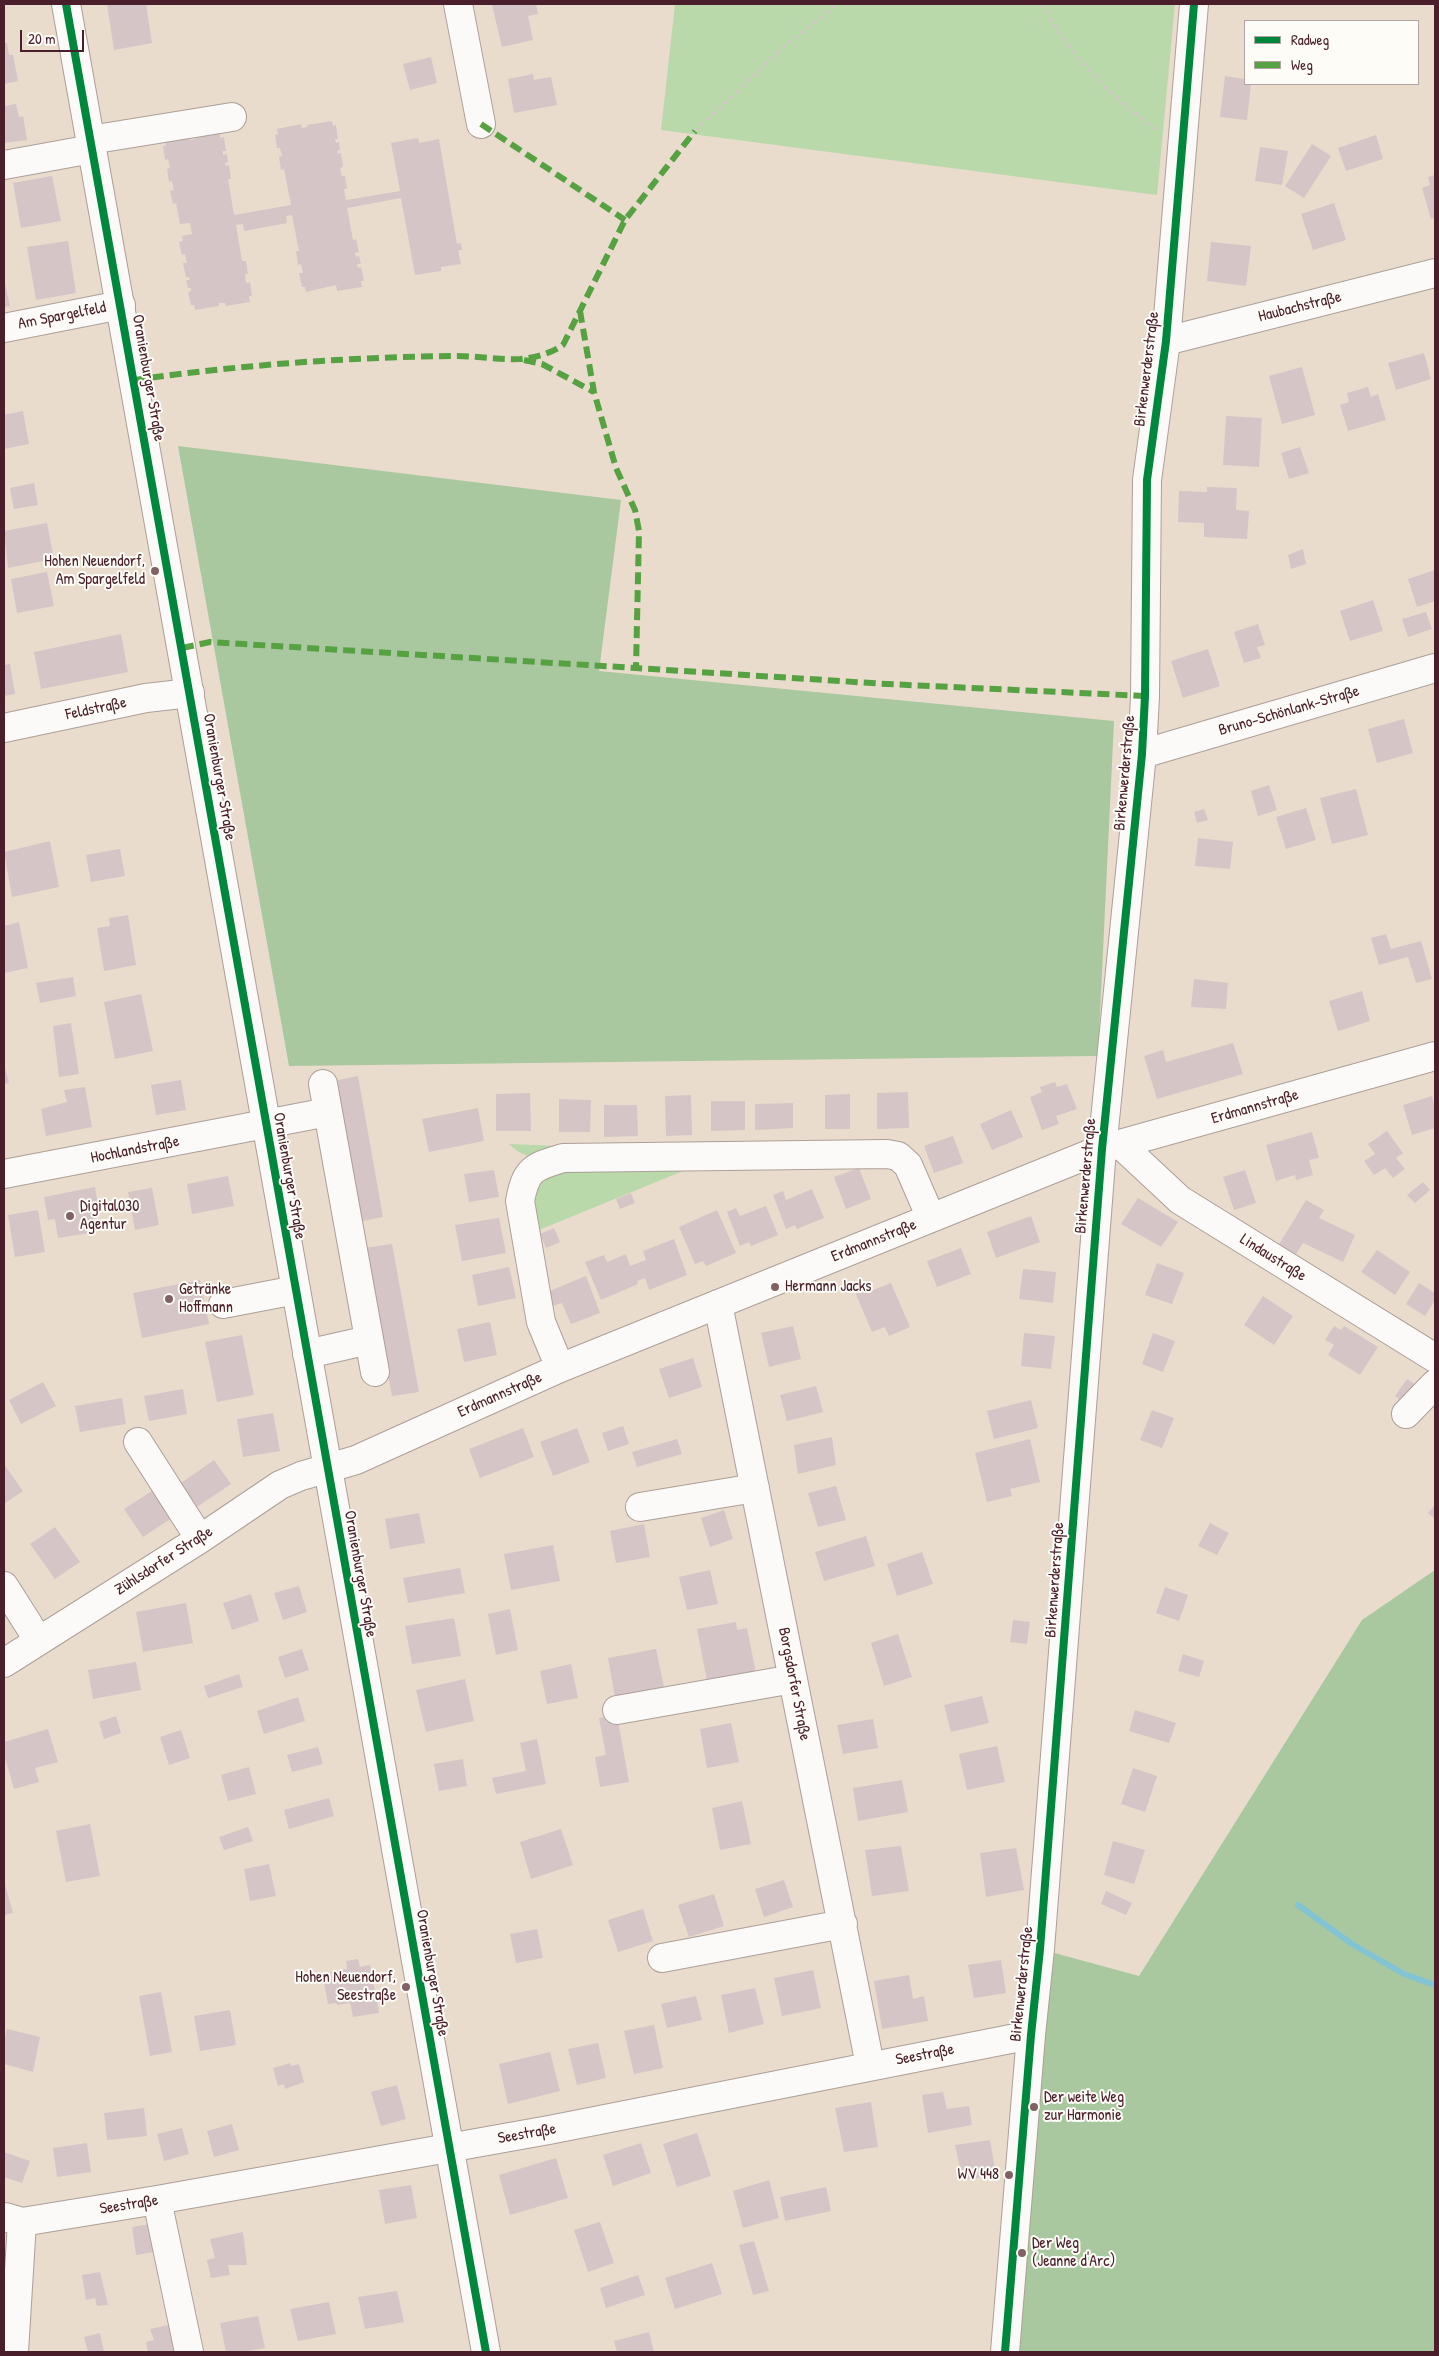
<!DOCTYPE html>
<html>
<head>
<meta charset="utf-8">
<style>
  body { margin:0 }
  #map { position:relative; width:1439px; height:2356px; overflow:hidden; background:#e9dccd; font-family:"Patrick Hand",sans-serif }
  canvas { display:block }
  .frame { position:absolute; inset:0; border:5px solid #4a1f2b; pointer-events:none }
  .legend { position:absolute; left:1244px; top:20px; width:175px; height:65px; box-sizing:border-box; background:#fdfcf7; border:1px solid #b5a4a5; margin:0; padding:6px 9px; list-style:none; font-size:15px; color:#4a1f2b }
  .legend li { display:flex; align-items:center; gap:10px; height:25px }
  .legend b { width:25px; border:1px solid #b5a4a5 }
  .scale { position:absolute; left:20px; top:30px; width:64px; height:22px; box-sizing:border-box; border:2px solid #4a1f2b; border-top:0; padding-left:6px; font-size:15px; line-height:18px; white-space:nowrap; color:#4a1f2b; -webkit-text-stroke:4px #fdfcf7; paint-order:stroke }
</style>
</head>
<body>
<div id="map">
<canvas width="1439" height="2356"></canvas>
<div class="frame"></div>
<ul class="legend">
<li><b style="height:6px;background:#00873e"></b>Radweg</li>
<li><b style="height:6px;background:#56a243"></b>Weg</li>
</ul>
<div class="scale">20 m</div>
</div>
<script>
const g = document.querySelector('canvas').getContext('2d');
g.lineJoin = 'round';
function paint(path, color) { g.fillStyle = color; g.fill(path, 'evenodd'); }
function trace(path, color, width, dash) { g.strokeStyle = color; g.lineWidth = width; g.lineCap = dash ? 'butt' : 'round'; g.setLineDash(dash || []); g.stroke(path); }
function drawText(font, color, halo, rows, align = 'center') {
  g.font = font + ' "Patrick Hand",sans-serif'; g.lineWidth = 4; g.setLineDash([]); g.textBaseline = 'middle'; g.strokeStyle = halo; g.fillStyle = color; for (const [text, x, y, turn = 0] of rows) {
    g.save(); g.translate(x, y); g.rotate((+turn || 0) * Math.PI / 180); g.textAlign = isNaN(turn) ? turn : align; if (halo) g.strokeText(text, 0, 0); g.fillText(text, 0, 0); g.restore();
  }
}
paint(new Path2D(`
  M675 4H1175L1157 195 661 130Z
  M509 1144 562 1146C536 1156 531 1164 509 1144Z
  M705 1162 534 1232C531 1209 528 1189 546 1171Z`), '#bad9ab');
paint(new Path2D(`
  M178 446 621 500 599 671 1114 721 1098 1056 289 1066Z
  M1435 1570V2352H1012L1040 1949 1139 1976 1362 1620Z`), '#aac89f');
trace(new Path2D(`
  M1298 1905 1352 1944 1404 1974 1435 1985`), '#82c4d3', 6);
paint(new Path2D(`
  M107 4H146L152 43 114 50Z
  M497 4H536L538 14 528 16 533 40 502 47 492 5Z
  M4 43H7L9 55H13L18 81 4 84Z
  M431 57 437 83 410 90 403 64Z
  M533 74 534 80 551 77 557 105 514 113 508 79Z
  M1225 76 1245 79V84H1251L1247 120 1220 117Z
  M16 104 19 117 23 116 27 140 4 143V106Z
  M332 121 333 126 336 125 338 139H335L336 143 339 142 340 150 337 151 338 154 341 153 343 167 340 168 342 176H345L347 189H344L346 200 400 191 391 143 418 138 419 143 439 139 457 244 461 243 462 250H458L461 264 441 267V271L415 275 401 198 347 208 353 240 356 239 359 252 355 253 356 257 359 256 361 264H357L358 268 361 267 364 281H361L362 287 337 291 336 285 306 292 305 287H302L299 273H303L301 264 298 265 296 251H299L292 215 286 216 287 223 244 231 243 224 236 225 242 261H246L248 274H245L246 283 250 282 252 296H249L250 302 226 306 225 303H219V306L195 310 194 305H191L188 292 191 291V288H188L186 280H190L189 277H186L183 263H187L185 254 182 255 179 242 183 241 182 236 192 234 190 223 180 224 176 203 173 204 170 191 174 190 172 181 169 182 167 169 170 168 168 159 165 160 163 146H166L165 141 189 136 190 140 196 139 195 137 220 133V138L224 137 226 151H223V155L227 154 228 162 225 163 226 166 229 165 231 179H228L234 215 291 205 284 169 281 170 279 157 282 156 280 148H277L275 135 278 134 277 129 301 124 302 128 307 127V125Z
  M1376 135 1383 159 1346 171 1338 148Z
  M1312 144 1331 156 1304 198 1285 186Z
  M1260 147 1288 151 1282 185 1255 181Z
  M1435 175V218L1431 219 1422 188 1430 185 1428 177Z
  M52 176 61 221 21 228 13 183Z
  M1334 203 1346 240 1313 250 1301 214Z
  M68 241 76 293 36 300 27 247Z
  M1211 242 1251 246 1246 286 1207 281Z
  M4 279 10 306 4 307Z
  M1424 353 1431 379 1396 390 1388 363Z
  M1302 367 1315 415 1282 424 1269 376Z
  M1368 387 1371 397 1378 394 1386 420 1348 431 1340 405 1349 402 1347 393Z
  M23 411 29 444 4 449V415Z
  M1226 416 1262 418 1259 467 1223 465Z
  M1300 447 1309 473 1289 479 1281 453Z
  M34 483 38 505 14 509 10 488Z
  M1207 487 1237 488 1236 510 1249 511 1247 539 1204 537V523L1178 522 1179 491 1207 492Z
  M47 523 54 559 8 568 4 531Z
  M1303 549 1306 564 1291 569 1288 555Z
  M1435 570V601L1417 607 1408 579Z
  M47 572 54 606 17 613 11 579Z
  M1373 600 1383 631 1350 641 1340 611Z
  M1426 612 1432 629 1408 637 1402 619Z
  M1258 624 1265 645 1257 647 1261 658 1244 663 1234 632Z
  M121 634 128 672 41 689 34 652Z
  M1208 649 1220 686 1183 698 1171 661Z
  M10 664 15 694 4 696V665Z
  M1404 719 1413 753 1377 763 1368 729Z
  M1269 785 1277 810 1258 816 1251 791Z
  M1356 789 1368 835 1332 844 1320 798Z
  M1306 808 1316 840 1286 849 1276 817Z
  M1204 809 1208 820 1197 823 1194 812Z
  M1198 838 1233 842 1230 869 1195 866Z
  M50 841 59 887 12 897 4 852Z
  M120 849 125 876 91 882 86 855Z
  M128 915 136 965 104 971 97 928 110 926 109 918Z
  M19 922 28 968 4 973V926Z
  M1386 934 1391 949 1421 941 1432 979 1416 983 1408 957 1379 965 1371 938Z
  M73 977 76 996 40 1003 36 983Z
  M1194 979 1228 983 1226 1009 1191 1007Z
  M1362 991 1370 1021 1338 1031 1329 1001Z
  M141 994 153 1051 115 1059 104 1002Z
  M71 1023 79 1074 59 1077 53 1026Z
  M1233 1043 1243 1074 1157 1099 1144 1056 1163 1050 1166 1062Z
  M4 1064 9 1083 4 1084Z
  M358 1076 383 1217 358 1222 333 1081Z
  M181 1080 186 1110 156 1115 151 1085Z
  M1055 1082 1057 1087 1067 1084 1077 1109 1056 1116 1059 1124 1042 1130 1030 1097 1042 1092 1040 1087Z
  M85 1087 92 1127 46 1136 41 1109 67 1102 64 1090Z
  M908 1092 909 1128 877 1129V1093Z
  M530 1093 531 1131H496V1094Z
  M850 1094V1129H825V1095Z
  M691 1095 692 1135 666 1136 665 1096Z
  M1432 1096 1435 1109V1128L1412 1135 1403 1105Z
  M559 1099 591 1100 590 1132H559Z
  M711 1101H745V1130L711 1131Z
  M793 1103V1128L755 1130V1104Z
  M604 1105H637L638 1136 604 1137Z
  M478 1108 484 1141 429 1152 422 1119Z
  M1011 1110 1023 1137 992 1150 980 1124Z
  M1387 1131 1403 1153 1396 1158 1405 1169 1393 1178 1385 1168 1374 1175 1364 1161 1375 1154 1368 1144Z
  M1312 1132 1319 1158 1309 1160 1313 1175 1296 1180 1295 1175 1276 1181 1266 1145Z
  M953 1136 963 1163 934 1173 924 1146Z
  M859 1168 871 1199 846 1209 834 1177Z
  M494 1170 499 1197 469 1202 464 1174Z
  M1245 1170 1256 1203 1234 1210 1223 1177Z
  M228 1176 234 1206 192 1214 187 1184Z
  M1423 1182 1430 1190 1415 1203 1407 1195Z
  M95 1187 99 1211 93 1212 96 1232 58 1238 55 1219 48 1220 44 1197Z
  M152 1188 159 1225 135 1230 128 1192Z
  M812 1189 824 1218 797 1229 795 1225 786 1229 773 1195 783 1191 786 1200Z
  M631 1193 635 1203 620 1209 616 1199Z
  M1138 1198 1178 1222 1161 1247 1121 1224Z
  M1306 1200 1324 1210 1319 1218 1355 1235 1343 1262 1303 1243 1295 1256 1278 1246Z
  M766 1206 778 1235 751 1246 749 1242 740 1246 727 1212 736 1208 740 1216Z
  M38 1210 45 1252 15 1257 8 1215Z
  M717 1210 736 1253 706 1266 703 1261 695 1264 679 1227Z
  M1031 1216 1040 1242 996 1258 987 1232Z
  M499 1218 506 1253 462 1261 455 1225Z
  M554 1228 560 1242 546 1248 540 1234Z
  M674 1239 687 1275 649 1290 645 1278 637 1281 638 1284 601 1300 585 1262 604 1255 607 1262 626 1254 630 1266 646 1260 643 1251Z
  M392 1244 419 1392 392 1396 364 1248Z
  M961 1248 971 1274 937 1287 927 1261Z
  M1377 1250 1410 1272 1395 1295 1361 1272Z
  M1157 1263 1184 1273 1172 1304 1145 1295Z
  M509 1267 516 1298 478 1306 472 1275Z
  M1023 1269 1056 1272 1053 1303 1019 1299Z
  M586 1276 600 1313 571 1324 562 1303 553 1306 547 1292Z
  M200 1280 209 1324 142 1338 133 1293Z
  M891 1283 910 1327 889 1336 885 1327 872 1332 855 1292 869 1287 871 1291Z
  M1419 1283 1435 1293V1300L1425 1316 1406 1304Z
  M1263 1296 1293 1316 1274 1345 1244 1325Z
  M490 1322 497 1355 464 1362 457 1329Z
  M793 1326 801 1359 769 1367 761 1333Z
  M1334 1326 1341 1330 1344 1326 1378 1347 1360 1375 1328 1355 1334 1345 1325 1340Z
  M1024 1333 1055 1336 1051 1369 1021 1366Z
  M1153 1333 1175 1341 1163 1372 1142 1364Z
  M242 1335 254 1395 217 1402 205 1342Z
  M693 1358 702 1387 669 1398 659 1369Z
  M1407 1379 1419 1387 1406 1404 1395 1396Z
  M43 1382 56 1406 21 1424 9 1400Z
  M816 1386 823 1412 787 1421 780 1395Z
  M183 1389 187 1414 149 1421 144 1396Z
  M122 1398 126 1424 80 1432 75 1406Z
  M1031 1400 1038 1428 994 1439 987 1411Z
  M1152 1410 1174 1418 1162 1448 1140 1440Z
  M273 1413 280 1451 243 1457 237 1419Z
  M623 1426 629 1444 608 1451 602 1433Z
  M523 1428 534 1457 480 1478 469 1449Z
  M577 1428 590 1462 553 1476 540 1442Z
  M832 1437 836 1465 798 1474 794 1445Z
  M677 1439 682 1454 637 1467 632 1452Z
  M1030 1439 1040 1482 1010 1489 1012 1496 987 1502 975 1453Z
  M214 1460 231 1484 197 1507 181 1483Z
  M4 1464 23 1491 4 1504Z
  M836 1486 846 1520 818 1527 808 1493Z
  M155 1489 173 1517 143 1537 124 1509Z
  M1435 1505V1519L1428 1513Z
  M724 1510 733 1539 710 1547 701 1518Z
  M419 1513 425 1543 390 1549 385 1519Z
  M1210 1523 1229 1533 1217 1555 1198 1546Z
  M644 1524 650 1557 616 1563 610 1531Z
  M55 1527 80 1562 55 1579 30 1544Z
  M866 1536 875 1566 824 1581 815 1552Z
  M553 1545 560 1581 511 1590 504 1554Z
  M922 1552 933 1584 897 1596 887 1564Z
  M460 1568 465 1593 408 1603 403 1578Z
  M710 1570 718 1604 687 1610 679 1577Z
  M299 1586 307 1612 283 1620 274 1593Z
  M1165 1587 1188 1595 1179 1621 1156 1613Z
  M251 1594 259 1621 232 1630 223 1603Z
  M186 1603 193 1643 143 1652 136 1612Z
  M510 1609 518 1650 496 1655 488 1614Z
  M454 1618 461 1656 412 1664 405 1626Z
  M1013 1620 1030 1622 1027 1644 1010 1642Z
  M736 1622 737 1630 747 1628 756 1673 707 1681 697 1629Z
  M898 1634 912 1677 884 1686 871 1643Z
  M302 1649 309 1670 285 1678 278 1657Z
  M656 1649 664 1687 615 1697 608 1658Z
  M1183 1654 1204 1661 1199 1677 1178 1671Z
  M136 1662 141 1690 93 1699 88 1670Z
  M571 1664 578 1698 547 1704 540 1671Z
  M239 1674 243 1687 208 1698 204 1686Z
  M465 1679 474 1721 426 1732 416 1690Z
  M982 1696 989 1723 951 1732 944 1705Z
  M298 1697 305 1721 264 1734 257 1711Z
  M1135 1710 1176 1723 1169 1743 1129 1731Z
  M617 1715 629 1782 600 1787 595 1757 606 1755 599 1718Z
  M116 1716 121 1733 104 1739 99 1722Z
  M873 1719 878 1748 843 1754 837 1725Z
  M731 1723 739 1762 707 1768 700 1729Z
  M48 1729 58 1762 35 1768 39 1782 14 1789 4 1754V1742Z
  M181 1730 190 1758 169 1765 160 1737Z
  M537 1739 546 1784 496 1794 492 1778 526 1771 520 1743Z
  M997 1746 1005 1782 967 1790 959 1754Z
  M318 1747 323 1764 292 1772 287 1755Z
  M463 1759 467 1786 439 1791 434 1764Z
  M249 1767 256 1794 228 1801 221 1775Z
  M1133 1768 1157 1776 1145 1812 1121 1804Z
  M902 1780 908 1812 858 1821 853 1788Z
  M329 1798 334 1816 289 1829 284 1810Z
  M742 1801 751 1844 720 1850 712 1808Z
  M90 1824 100 1876 66 1882 56 1831Z
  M248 1827 253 1841 224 1850 219 1837Z
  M561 1829 573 1865 531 1879 520 1842Z
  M1113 1841 1145 1850 1134 1884 1104 1875Z
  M901 1846 909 1891 872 1896 865 1850Z
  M1016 1848 1024 1890 986 1897 980 1853Z
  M269 1864 276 1896 250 1901 244 1869Z
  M784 1880 793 1907 764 1917 755 1889Z
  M4 1881 13 1913 4 1915Z
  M1106 1891 1132 1903 1126 1915 1101 1904Z
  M714 1894 724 1926 689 1937 678 1905Z
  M643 1909 653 1941 618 1952 608 1920Z
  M537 1929 543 1958 516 1963 510 1934Z
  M358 1959 360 1967 370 1965 379 2013 353 2017 350 2003 337 2005 336 2003 328 2004 323 1976 332 1975 331 1972 347 1969 346 1961Z
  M1001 1960 1006 1993 974 1998 968 1965Z
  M813 1970 821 2008 782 2016 774 1978Z
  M909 1975 913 1999 924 1996 928 2021 882 2029 874 1981Z
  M755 1988 764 2024 729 2033 721 1995Z
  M161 1992 172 2052 150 2056 139 1996Z
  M696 1996 702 2020 667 2028 661 2004Z
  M230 2010 236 2045 200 2051 194 2016Z
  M654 2025 663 2068 634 2074 624 2031Z
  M7 2029 40 2037 33 2072 4 2064V2041Z
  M598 2043 606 2078 577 2085 568 2049Z
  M550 2052 560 2091 508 2104 499 2064Z
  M290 2063 291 2066 299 2064 304 2082 285 2089 284 2084 278 2086 273 2068Z
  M397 2085 406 2119 381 2126 371 2092Z
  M943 2092 947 2109 969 2106 972 2125 928 2133 922 2095Z
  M871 2102 878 2147 844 2152 835 2108Z
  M144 2108 147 2136 107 2140 104 2113Z
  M232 2124 239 2150 214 2157 207 2131Z
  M182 2128 189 2154 164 2161 157 2134Z
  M697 2133 711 2176 677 2187 663 2144Z
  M990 2140 996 2175 963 2180 955 2145Z
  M87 2143 91 2172 57 2177 53 2148Z
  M641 2143 651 2173 613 2186 603 2155Z
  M4 2152 30 2161 22 2183 4 2177Z
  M556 2158 568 2198 510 2215 499 2175Z
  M769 2180 779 2218 743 2228 733 2191Z
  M411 2185 417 2218 385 2224 379 2190Z
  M826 2187 831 2211 785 2221 780 2197Z
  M600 2222 614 2263 588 2272 574 2230Z
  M156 2223 160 2251 136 2255 132 2227Z
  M243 2232 247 2265H228L230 2275 211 2278 207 2260 215 2258 210 2239Z
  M754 2241 769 2291 753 2295 739 2245Z
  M712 2263 722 2294 675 2309 665 2278Z
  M100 2272 108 2305 97 2306 95 2298 86 2300 82 2275Z
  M638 2275 645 2295 606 2308 600 2288Z
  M397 2291 404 2322 365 2329 358 2297Z
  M329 2302 336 2334 298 2341 290 2309Z
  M258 2316 265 2348 242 2352H226L220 2323Z
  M178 2323 184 2352H148L146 2342 154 2340 150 2329Z
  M649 2332 654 2352H617L614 2341Z
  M100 2333 104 2352H88L84 2337Z`), '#d6c5c6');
const minor = new Path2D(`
  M458 4 481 124
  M90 140 232 117
  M4 165 92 149
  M4 328 121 305
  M1166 341 1435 273
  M4 728 146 698 190 693
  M1142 754 1435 668
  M323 1084 375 1372
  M1120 1144 1180 1200 1435 1358
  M4 1174 328 1112
  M223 1304 296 1290
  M718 1304 870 2065
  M307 1354 369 1340
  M560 1368 541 1322 520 1201C526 1169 533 1167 563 1158L887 1154 898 1156 908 1165 931 1218
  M1406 1414 1435 1384
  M138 1442 200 1539
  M640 1507 755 1488
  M4 1586 39 1641
  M4 1663 200 1539 280 1485 301 1476 356 1460 560 1368 1102 1149 1435 1056
  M617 1710 793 1679
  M662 1958 843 1924
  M157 2200 189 2352
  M5 2217 22 2222 14 2352
  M22 2222 157 2200 549 2130 1031 2035
  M1005 2352 1031 2035 1040 1949 1102 1149 1142 754 1145 696 1147 480 1166 341 1194 4`);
const major = new Path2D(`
  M66 4 486 2352`);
trace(minor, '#ac9f98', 30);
trace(major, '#ac9f98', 30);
trace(new Path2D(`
  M1041 4C1052 20 1062 37 1073 52 1097 82 1129 110 1160 132
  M695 131 784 47 837 4`), '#cfc8c5', 3, [4, 4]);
trace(minor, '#fcfaf8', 28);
trace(major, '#fcfaf8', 28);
trace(new Path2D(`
  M481 124 625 220
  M580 311 594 392 616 468 635 510 639 531 636 668 887 684 1145 696
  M524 360 542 364 594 392
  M134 380C240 365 349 357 456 356 477 356 499 360 520 359 534 358 552 353 563 345L625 220 695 131
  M182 648 210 642 636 668`), '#56a243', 6, [12, 6]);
trace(new Path2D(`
  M66 4 486 2352
  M1005 2352 1031 2035 1040 1949 1102 1149 1142 754 1145 696 1147 480 1166 341 1194 4`), '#00873e', 8);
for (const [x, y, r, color] of [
  [155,571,5,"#826164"],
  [70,1216,5,"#826164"],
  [775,1287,5,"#826164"],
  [169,1299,5,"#826164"],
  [406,1987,5,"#826164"],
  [1034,2107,5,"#826164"],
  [1009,2175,5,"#826164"],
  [1022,2253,5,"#826164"]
]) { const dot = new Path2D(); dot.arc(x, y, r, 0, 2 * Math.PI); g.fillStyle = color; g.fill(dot); trace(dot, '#fdfcf7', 2); }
drawText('16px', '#4a1f2b', '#fdfcf7', [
  ["Haubachstraße",1300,307,-14],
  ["Am Spargelfeld",62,316,-11],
  ["Birkenwerderstraße",1147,369,-83],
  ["Oranienburger Straße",148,378,80],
  ["Feldstraße",96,709,-12],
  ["Bruno-Schönlank-Straße",1289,711,-16],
  ["Birkenwerderstraße",1125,773,-85],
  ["Oranienburger Straße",219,777,80],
  ["Erdmannstraße",1255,1107,-16],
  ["Hochlandstraße",135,1150,-11],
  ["Oranienburger Straße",289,1176,80],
  ["Birkenwerderstraße",1086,1176,-85],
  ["Erdmannstraße",874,1241,-22],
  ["Lindaustraße",1273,1258,32],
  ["Erdmannstraße",500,1395,-24],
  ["Zühlsdorfer Straße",164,1561,-33],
  ["Oranienburger Straße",360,1574,80],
  ["Birkenwerderstraße",1055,1580,-86],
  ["Borgsdorfer Straße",794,1684,79],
  ["Oranienburger Straße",432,1973,80],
  ["Birkenwerderstraße",1022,1984,-84],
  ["Seestraße",925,2055,-11],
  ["Seestraße",527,2134,-10],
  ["Seestraße",129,2205,-9]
]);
drawText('16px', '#4a1f2b', '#fdfcf7', [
  ["Hohen Neuendorf,",145,562,"right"],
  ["Am Spargelfeld",145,580,"right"],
  ["Digital030",80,1207],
  ["Agentur",80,1225],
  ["Hermann Jacks",785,1287],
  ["Getränke",179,1290],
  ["Hoffmann",179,1308],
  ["Hohen Neuendorf,",396,1978,"right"],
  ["Seestraße",396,1996,"right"],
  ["Der weite Weg",1044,2098],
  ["zur Harmonie",1044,2116],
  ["WV 448",999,2175,"right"],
  ["Der Weg",1032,2244],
  ["(Jeanne d'Arc)",1032,2262]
], 'left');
</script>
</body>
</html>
